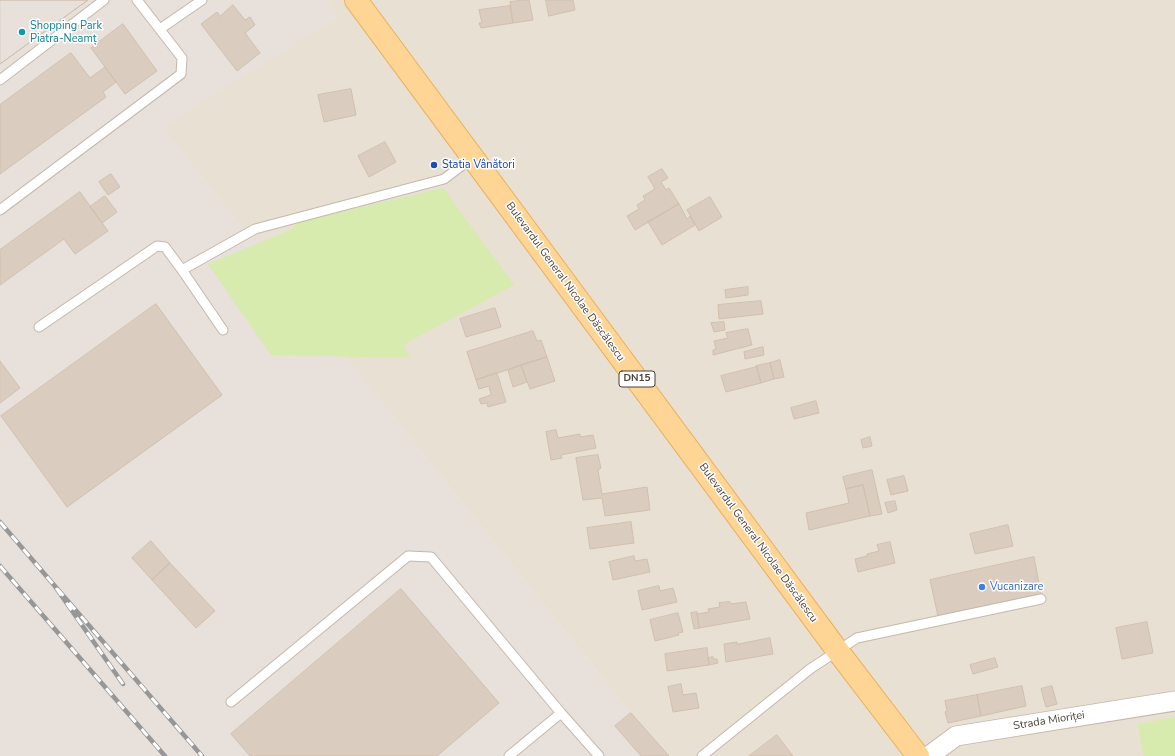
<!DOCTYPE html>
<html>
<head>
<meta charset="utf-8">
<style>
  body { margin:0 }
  canvas { display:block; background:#f4efe7 }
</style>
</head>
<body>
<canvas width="1175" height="756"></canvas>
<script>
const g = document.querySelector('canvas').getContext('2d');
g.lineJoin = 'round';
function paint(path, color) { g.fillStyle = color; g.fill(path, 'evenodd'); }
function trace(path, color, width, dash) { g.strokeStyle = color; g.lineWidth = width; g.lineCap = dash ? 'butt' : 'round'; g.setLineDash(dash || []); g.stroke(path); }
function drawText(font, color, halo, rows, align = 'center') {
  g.font = font + ' "Nunito Sans",sans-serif'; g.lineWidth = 3; g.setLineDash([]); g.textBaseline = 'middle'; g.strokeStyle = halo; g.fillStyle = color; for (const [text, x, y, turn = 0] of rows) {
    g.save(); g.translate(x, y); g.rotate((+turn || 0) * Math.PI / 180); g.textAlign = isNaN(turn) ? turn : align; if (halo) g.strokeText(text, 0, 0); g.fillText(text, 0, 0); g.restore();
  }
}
paint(new Path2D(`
  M325 0H1175V756H665L162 127 338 17Z`), '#e9e0d4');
paint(new Path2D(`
  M0 0H325L338 17 163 128 665 756H0Z`), '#e7e0db');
paint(new Path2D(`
  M443 188 514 285 403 345 410 358 271 355 208 264 291 230 298 222Z
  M1175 717V756H1143L1138 724Z`), '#d6ebad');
const building = new Path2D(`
  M0 0H88L0 64Z
  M0 0H88L0 64Z
  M525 0H529L533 20 513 23 510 2Z
  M546 0H573L575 10 549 16Z
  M233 5 245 20 250 17 255 25 245 33 260 53 237 71 201 24 217 12 220 16Z
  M510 6 513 23 481 28 479 23H482L479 10Z
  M123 24 157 71 125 94 91 48Z
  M71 53 90 78 105 67 116 82 103 92 106 97 0 174V105Z
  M351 89 356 115 324 122 318 95Z
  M385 142 396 162 369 177 358 156Z
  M662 169 668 178 661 182 666 190 669 188 679 204 635 230 627 216 639 209 637 205 645 200 643 196 655 189 648 177Z
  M111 174 120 187 108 195 99 182Z
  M80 192 108 231 75 254 64 239 0 285V250Z
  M105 196 117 212 102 223 90 207Z
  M710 197 722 217 699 231 687 210Z
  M679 204 687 219 690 216 695 225 662 245 648 222Z
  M748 287V295L726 298 725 290Z
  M761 301 763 314 719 319 718 305Z
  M156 304 222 395 67 507 1 416Z
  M495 308 501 327 466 337 460 319Z
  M724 322 725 330 714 332 711 323Z
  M748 329 752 345 713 355V350L716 349 714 341 728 338 726 333Z
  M533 331 537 341 541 340 547 357 476 380 467 352Z
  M763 347 764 355 745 359 744 352Z
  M547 357 555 381 530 389 521 365Z
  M780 360 784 377 774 379 770 363Z
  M0 361 20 388 0 403Z
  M770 363 774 379 761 383 756 366Z
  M521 365 527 382 513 387 508 370Z
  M757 367 761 383 726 392 721 376Z
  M497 373 506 402 488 407 487 403 481 404 479 399 491 395 489 386 479 389 476 380Z
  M816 401 819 413 794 419 791 408Z
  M556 430 558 438 580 434V437L593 435 596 448 561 455 562 458 551 460 546 432Z
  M870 437 872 446 863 448 861 440Z
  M598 455 601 468 598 470 602 494 647 487 650 510 605 516 602 498 583 500 576 458Z
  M872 470 882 514 870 516 863 485 846 489 843 477Z
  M904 476 908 491 891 495 887 480Z
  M863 485 870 516 809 530 806 513 849 503 846 489Z
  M895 501 897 510 888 513 885 503Z
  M631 522 634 543 590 549 587 528Z
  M1008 525 1013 546 975 554 970 534Z
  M151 541 170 563 152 580 132 558Z
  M890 542 895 563 858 572 855 559 867 556V554L879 551 877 545Z
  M634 556 635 561 647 559 650 572 613 580 609 562Z
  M1034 557 1041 594 938 616 930 580Z
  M170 563 215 611 196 628 152 580Z
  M659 586 660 591 673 588 677 602 642 610 638 591Z
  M401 589 499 703 437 756H250L231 734Z
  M730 602 731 604 746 602 750 619 699 628 697 614 709 612 708 609 720 607 719 603Z
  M697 612 699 628 694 629 691 613Z
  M678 613 683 632 678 633 679 635 655 641 650 620Z
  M1147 622 1153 653 1122 659 1116 628Z
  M770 638 773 654 726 662 724 644 737 642V644Z
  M707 648 709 665 667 671 665 654Z
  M713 657V659H717L718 663 709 665 708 658Z
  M995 658 998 667 973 674 970 665Z
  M681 684 683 695 696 693 699 708 673 712 668 687Z
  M1022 686 1026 706 981 716 977 695Z
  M1052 686 1057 704 1046 707 1041 689Z
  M977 695 981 716 948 723 945 712 947 711 945 701Z
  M631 713 669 756H641L615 726Z
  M777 735 793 756H749Z`);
paint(building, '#daccbe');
trace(building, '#d2c0ae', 1);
const service = new Path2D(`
  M160 29 202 0
  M0 80 104 0
  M0 210 181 74 182 58 137 0
  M39 327 157 246 165 247 182 270
  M223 330 182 270 255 229 444 179 473 157
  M231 702 408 556 431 557 561 713 599 756
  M509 756 561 713
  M702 756 810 669 857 638 1041 599`);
const minor = new Path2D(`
  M929 756 956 736 1175 701`);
const primary = new Path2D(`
  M356 0 837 650 918 756`);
trace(service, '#c4b8ab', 11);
trace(minor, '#c4b8ab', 21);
trace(primary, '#ecb25d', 24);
trace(service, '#fff', 9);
trace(minor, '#fff', 19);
trace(primary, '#ffd595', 22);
const rail = new Path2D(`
  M0 522 54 585
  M0 566 165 756
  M123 684 54 585 202 756`);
trace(rail, '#979797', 4.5);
trace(rail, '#fff', 3, [9]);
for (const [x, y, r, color] of [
  [22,32,4,"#0f9aa8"],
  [434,165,4,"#1a4fb4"],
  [982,587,4,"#3f7fe0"]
]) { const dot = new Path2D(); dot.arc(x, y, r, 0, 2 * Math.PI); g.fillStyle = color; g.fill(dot); trace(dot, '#fff', 1.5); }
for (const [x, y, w] of [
  [637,379,36]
]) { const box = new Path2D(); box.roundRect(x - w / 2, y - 8, w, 16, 3); g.fillStyle = '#fff'; g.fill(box); trace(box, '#483f35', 1); }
drawText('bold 10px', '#483f35', null, [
  ["DN15",637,379]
]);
drawText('11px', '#0d838f', '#fff', [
  ["Shopping Park",30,26],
  ["Piatra-Neamț",30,39]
], 'left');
drawText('11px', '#164399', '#fff', [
  ["Statia Vânători",442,165]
], 'left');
drawText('11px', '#483f35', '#fff', [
  ["Bulevardul General Nicolae Dăscălescu",565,282,54],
  ["Bulevardul General Nicolae Dăscălescu",758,543,54],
  ["Strada Mioriței",1049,721,-9]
]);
drawText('11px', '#366cbe', '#fff', [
  ["Vucanizare",990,587]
], 'left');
</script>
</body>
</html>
